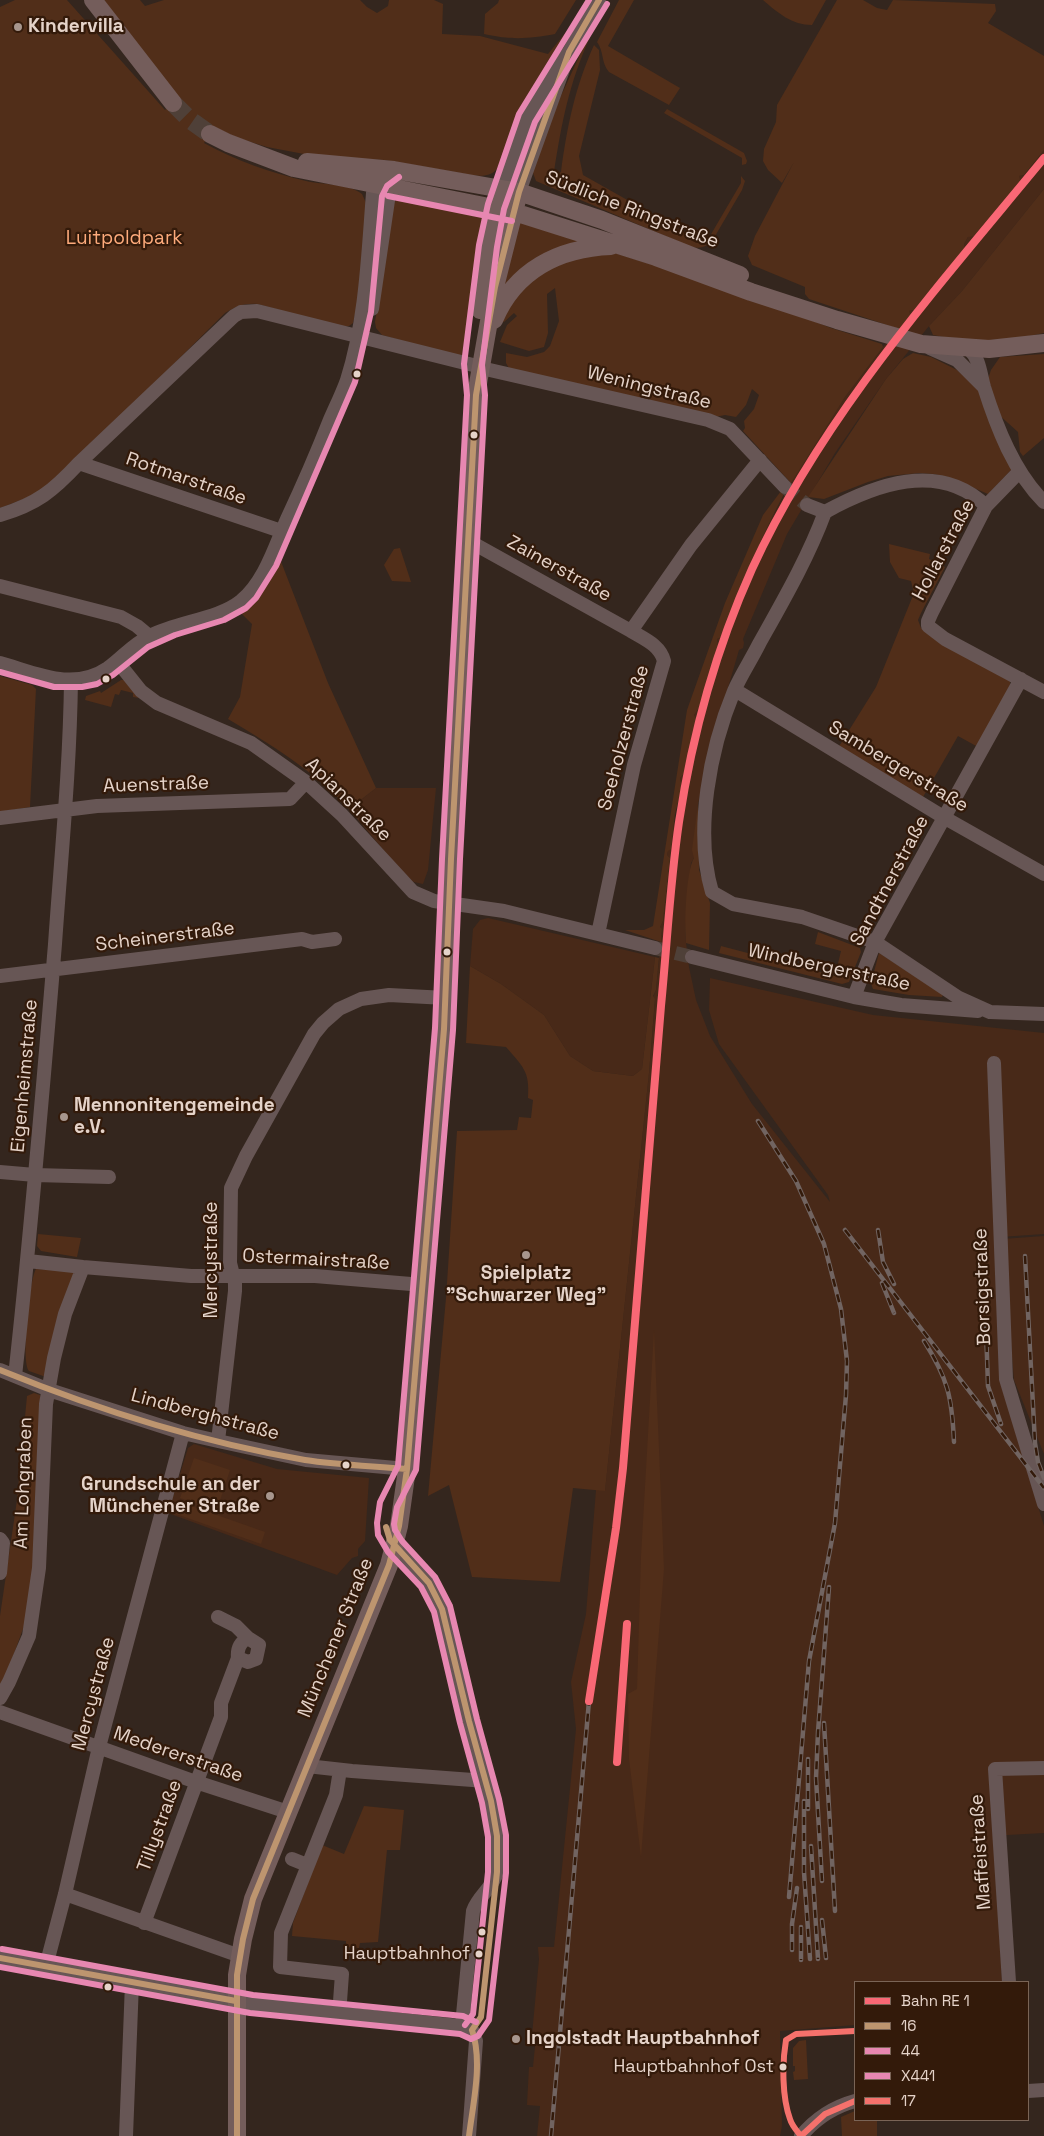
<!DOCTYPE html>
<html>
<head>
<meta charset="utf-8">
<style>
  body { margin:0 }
  #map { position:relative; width:1044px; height:2136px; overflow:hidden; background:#34261e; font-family:"Space Grotesk",sans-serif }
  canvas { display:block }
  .legend { position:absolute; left:854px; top:1981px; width:175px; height:140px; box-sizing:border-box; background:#331a0a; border:1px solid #7a6456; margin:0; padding:6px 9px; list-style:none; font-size:15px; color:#e5d3c9 }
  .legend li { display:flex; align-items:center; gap:10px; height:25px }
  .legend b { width:25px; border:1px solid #7a6456 }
</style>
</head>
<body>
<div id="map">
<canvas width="1044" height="2136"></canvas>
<ul class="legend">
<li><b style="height:6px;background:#f96875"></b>Bahn RE 1</li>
<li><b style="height:6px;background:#bd956f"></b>16</li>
<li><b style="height:6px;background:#e787b1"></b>44</li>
<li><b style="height:6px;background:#e787b1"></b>X441</li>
<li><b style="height:6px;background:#f5716c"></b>17</li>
</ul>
</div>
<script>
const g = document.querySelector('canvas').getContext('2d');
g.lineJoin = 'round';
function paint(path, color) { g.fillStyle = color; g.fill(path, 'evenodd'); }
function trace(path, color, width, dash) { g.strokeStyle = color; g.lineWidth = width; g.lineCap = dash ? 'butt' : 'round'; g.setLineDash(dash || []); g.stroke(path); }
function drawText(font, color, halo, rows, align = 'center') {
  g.font = font + ' "Space Grotesk",sans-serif'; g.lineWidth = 4.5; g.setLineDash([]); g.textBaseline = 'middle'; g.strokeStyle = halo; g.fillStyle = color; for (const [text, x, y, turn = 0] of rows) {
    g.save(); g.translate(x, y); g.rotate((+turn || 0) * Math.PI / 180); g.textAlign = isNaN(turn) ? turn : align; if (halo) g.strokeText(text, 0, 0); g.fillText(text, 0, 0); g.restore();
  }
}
paint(new Path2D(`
  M1044 150V189L962 291 929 326 886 379 835 453 787 534 743 639 744 643 743 648 739 650 713 739 698 804 694 858 691 863 688 890 685 934 689 967 696 1000 710 1036 752 1104 830 1202 828 1195 719 1044 709 1010 710 978 873 1015 1044 1033V1234L1000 1237V1381L1044 1526V1833L1007 1835 995 1840 1002 1982H855V2025L780 2031 782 2126 780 2136H537L540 2106 527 2105 529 2067H533L535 2046H531L539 1959 538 1947H554L576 1729 571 1682 586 1614 596 1490H605L649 1073 655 1000 653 997 656 990 662 930 660 927 663 920 670 858 667 855 668 851 682 787 680 778 684 774 697 719 694 715 699 708 718 645 717 639 721 637 743 579 767 527 802 463 845 397 883 347 899 329 909 314V311L915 310 965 248 964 244 968 237 1019 176 1024 175Z
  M376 788H436L428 870 423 884 414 882 407 878 349 809Z
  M488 918 655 957 642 1069 633 1076 593 1071 570 1056 544 1015 501 984 470 966 473 929 480 920Z
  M1044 1236V1454L1014 1380 1002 1239Z
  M194 1444 277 1469 369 1478 365 1541 358 1549V1556L352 1558 337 1575 168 1513 188 1448Z`), '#482918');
paint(new Path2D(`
  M15 0H67L165 110 178 98 104 0H140L145 6 164 0H360L367 7 377 13 388 6 389 0H434L443 4 442 34 480 36 548 54 576 20C556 58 527 90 512 130 509 140 503 163 496 170 490 177 479 176 471 175L385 160 320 157 267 147 238 138 214 127 204 143C235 160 271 173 306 181 323 185 348 183 362 194L367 205 364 277 353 323 349 326 337 327 258 304C244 303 237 306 225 313L57 480 34 495 0 508V7Z
  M499 0H576L555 34C528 39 511 40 484 34L485 14 498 3Z
  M619 0H634L608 46 680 88 669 105 609 72C601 63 604 51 597 42Z
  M763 0H826L812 25C792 25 778 13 763 0Z
  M837 0H863L877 8 887 10 893 0 995 4 996 11 988 23 1044 56V150L1024 175 1019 176 1020 181 974 236 968 237 964 244 965 248 914 310 909 311 911 317 899 329 809 299 805 294V287L752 265 748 256 755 236 794 162 782 183 768 170 763 161 764 149 776 122 777 105Z
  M589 35 590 37C569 84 562 121 554 172L557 174 561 172C567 127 575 87 594 45L599 50 600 70 579 156 583 175 700 241 710 236 741 183V176L745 181 742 190 711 243C704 247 700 249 691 247L536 181 532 170 560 98Z
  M667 109 744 153 747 161 746 164 742 165V158L664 113Z
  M1044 189V333C1009 341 968 343 933 335L929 326 962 291Z
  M401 197 479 213 485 224 462 355 458 357 382 335 376 328 375 322 394 202Z
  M518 219 589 239 499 297Z
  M612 252 748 295 831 328 882 344 883 347 845 397 791 483 743 431 745 428 744 421 754 409 759 395 752 389 746 405 736 417 725 415 710 418 511 372 506 363V353L527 357 544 352 550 346 559 321 555 288 547 294 548 333 544 347 529 351 500 342 507 325 517 316 514 313 504 322 501 320 521 287 551 264Z
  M913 353 931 357 957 370 980 390 1013 468 988 494 948 477 934 474 919 473 888 476 868 482 824 499 808 497 886 379 903 359Z
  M1044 354V438L1023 456 1020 452 1018 432 998 414 988 379 991 370 1000 357Z
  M781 491 784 494C759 541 740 588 721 637L717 639 718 645 699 708 694 715 697 719 684 774 680 778 682 787 675 814 671 849 668 851 667 855 670 858 663 921 660 927 662 929 661 942 625 930H644L653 926 687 710 725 603 763 515Z
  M889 544 930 554 929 559 945 567 921 613 918 620 921 628 1010 679V689L978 747 958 736 923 797 838 748 876 687 914 593 911 581 899 578 890 562Z
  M400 548 411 582 392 581 384 565 394 549Z
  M280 559 328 683 376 788 349 809C313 770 273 746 228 719L240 697 252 624 240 612C261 598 270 582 280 559Z
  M0 676 32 685 36 689 30 807 0 812Z
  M121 680H124L139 698 133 697V693L121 690 119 695 115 694 111 707 85 700 86 696 100 691 101 693Z
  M698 804 699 870 710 903 709 950 686 943C684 927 686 870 694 858L692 850Z
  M818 932 860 948 861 952 849 982 842 984 719 953 721 946 835 976 841 951 815 944Z
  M879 953 943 994 942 997 909 995 873 989 871 983Z
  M655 957 659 958 656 990 653 996 655 999 649 1073 605 1491 573 1488 560 1582 472 1577 449 1485 428 1496 446 1298 457 1131 517 1130 519 1117 531 1118 533 1100 528 1098C530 1071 523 1067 506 1047L466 1043 470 966 501 984 544 1015 570 1056 593 1071 633 1076 642 1069Z
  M38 1234 81 1238 77 1257 41 1251 37 1246Z
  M36 1269 75 1271 46 1377 29 1371C21 1361 29 1281 36 1269Z
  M654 1330 664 1569 641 1857 629 1759 628 1694 637 1689 641 1556Z
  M34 1393 40 1395 41 1409 33 1566 28 1615 7 1673 0 1688V1616L17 1500 27 1396Z
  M194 1458 230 1470 217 1510 180 1498Z
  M180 1502 265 1532 261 1544 176 1514Z
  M364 1806 404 1810 400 1850H387L378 1942 360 1943 359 1948 346 1947V1941L292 1936 293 1923 322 1845 344 1854Z
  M806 2040 808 2079 794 2080 793 2072 795 2071V2066H793V2048L799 2041Z
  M855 2111V2120H877V2136H842L841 2117Z`), '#512e19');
trace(new Path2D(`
  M785 487 807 505
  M655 948 692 957`), '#4f4038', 14, [14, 7]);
trace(new Path2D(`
  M173 103 190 120 210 134`), '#4f4038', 18, [18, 9]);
trace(new Path2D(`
  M502 188 527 118 552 75 569 52 599 0
  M519 192 564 67
  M372 309 390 187
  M930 348 957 360 983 386
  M969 349C980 359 980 373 984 387 997 428 1014 472 1044 502
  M481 368 708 420 730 429 785 487
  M79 463 281 531
  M1019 472 986 506 932 612 928 621V626L945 639 1044 692
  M807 505 825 512C874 485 939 460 986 506
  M825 512C808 558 783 601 759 644 751 660 741 675 734 691 710 749 694 831 712 892L733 904 802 917 875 942 959 998 990 1012 1044 1014
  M0 515C37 504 53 491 79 463L234 316 241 312 257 311 473 365
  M468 542 478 546 631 631
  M0 586 121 617 137 626 149 636
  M117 661 141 691 157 703 251 743 306 782 342 815 413 892 434 901 504 911 655 948
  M0 663C36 673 73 692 108 668 123 657 133 644 150 636 178 621 217 620 241 601 265 581 275 546 287 519 302 487 316 455 329 422 335 408 342 394 347 380 366 320 368 256 373 193L377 184
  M735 690 945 818 1044 874
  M0 818 97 806 290 799 306 782
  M598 934 634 765 664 661C660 645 644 639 631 631L691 545 760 460
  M692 957 854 997 901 1005 978 1011
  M0 976 302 939 312 942 335 939
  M854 997 875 942 1021 679
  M994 1063 1006 1379 1044 1504
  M0 1172 35 1175 109 1177
  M28 1261 83 1267 191 1276H315L423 1285
  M0 1370 49 1390 183 1433 218 1441 306 1460 407 1469
  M15 1376C31 1233 43 1089 55 944 61 857 70 768 71 680
  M218 1441 235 1291V1283L230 1263 231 1188 246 1156 314 1034 323 1023 339 1009 361 999 389 995 446 998
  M0 1539 3 1543 0 1573
  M394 1545 429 1583 442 1609 469 1721 491 1801 497 1836V1872C493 1888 478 1896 473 1911L462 2025
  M218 1617 236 1626 248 1638
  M0 1698 9 1682 29 1636 39 1568 46 1404 54 1358 65 1314 83 1267
  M0 1712 196 1782 288 1812
  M307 1766 352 1771 486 1781
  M292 1859 307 1865
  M65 1894 240 1956
  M144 1923 221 1717V1703L238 1658 248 1662 256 1659 259 1645 248 1638C239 1643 237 1649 238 1658
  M0 1958 252 2004 468 2027 472 2030 476 2041 469 2136
  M46 1966 65 1894 99 1747 183 1433
  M1009 1982 995 1769 1044 1768
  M339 2015 342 1974 280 1967 281 1933 336 1795 340 1770
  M1028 2091 1044 2090
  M126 2136 132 1983
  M801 2136C816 2118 833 2107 855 2101`), '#675655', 14);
trace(new Path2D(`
  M93 0 173 103
  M210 134 228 143 294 168 514 212 656 257 751 292 837 320 921 344 989 349 1044 343
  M307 162 394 170 519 192 602 220 740 275
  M480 310 488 246 500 196
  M494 320C515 270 559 248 611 246
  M237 2136V1975L243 1939 253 1899 389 1565 399 1526 407 1469 444 1029 451 859 476 395 495 287 519 192`), '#745d5b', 18);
const rail = new Path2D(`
  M758 1121 796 1181 824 1244 841 1309 847 1361 846 1395 835 1523 809 1661 789 1897
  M845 1230 1044 1488
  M878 1230 883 1262 894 1284
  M1025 1256 1035 1443 1038 1462 1044 1478
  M882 1283 894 1313
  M986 1328 988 1386 1001 1424
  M924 1341C948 1379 952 1397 954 1442
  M824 1723 835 1911
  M808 1759V1809
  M804 1801V1872L810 1959
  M811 1846 818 1959
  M822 1881 816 1778 818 1732 829 1587
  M822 1920 826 1958
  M801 1927V1960
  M792 1950V1924L797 1888
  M551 2136 589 1701`);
trace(rail, '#716461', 4.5);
trace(rail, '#331a0a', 2.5, [8]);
trace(new Path2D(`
  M0 1370C98 1410 201 1442 305 1460 338 1465 373 1466 407 1469
  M386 1527 390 1540 429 1583 442 1609 469 1721 491 1801 497 1836V1872L481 2017 472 2030
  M0 1958 236 2001
  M237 2136V1975L243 1939 253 1899 389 1565 399 1526 407 1469 444 1029 451 859 476 395 495 287 519 192 569 52 599 0
  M469 2136C473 2103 483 2062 472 2030`), '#bd956f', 6);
trace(new Path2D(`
  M388 196 512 221
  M0 672 54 687H82L97 684 113 675 148 647 175 635 224 620 246 608 256 598 276 566 355 382 371 312 382 196 387 186 399 177
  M0 1967 250 2013 460 2034 471 2039 478 2036 489 2020 506 1873V1835L499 1799 477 1719 450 1606 435 1577 402 1541 395 1530 394 1524 397 1507 416 1470 453 1030 460 859 485 395 482 365 497 247 504 209 535 122 607 4`), '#e787b1', 6);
trace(new Path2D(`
  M2 1949 253 1995 463 2016 476 2022
  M465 2025 473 2014 488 1872V1837L482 1803 460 1723 434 1612 421 1587 388 1552 378 1535 377 1523 380 1502 398 1466 435 1028 442 859 467 395 464 364 479 245 488 204 519 114 589 0`), '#e787b1', 6);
trace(new Path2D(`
  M855 2031 796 2034 786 2040C782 2063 782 2097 790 2119 792 2126 797 2131 801 2136L825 2114 855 2101`), '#f5716c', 6);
trace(new Path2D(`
  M589 1701 616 1528 623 1468C637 1314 647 1160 661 1006 667 945 670 883 679 822 692 736 716 649 752 569 823 415 937 288 1044 158
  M617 1762 627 1624`), '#f96875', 8);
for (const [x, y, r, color] of [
  [18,27,5,"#a7968d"],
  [357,374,4.5,"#e5d3c9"],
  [474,435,4.5,"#e5d3c9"],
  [106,679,4.5,"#e5d3c9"],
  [447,952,4.5,"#e5d3c9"],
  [64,1117,5,"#a7968d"],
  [526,1255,5,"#a7968d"],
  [346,1465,4.5,"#e5d3c9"],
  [270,1496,5,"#a7968d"],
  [482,1932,4.5,"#e5d3c9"],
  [479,1954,4.5,"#e5d3c9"],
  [108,1987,4.5,"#e5d3c9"],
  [516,2039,5,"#a7968d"],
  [783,2067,4.5,"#e5d3c9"]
]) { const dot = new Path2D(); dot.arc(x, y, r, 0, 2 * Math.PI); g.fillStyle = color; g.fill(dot); trace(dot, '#331a0a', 2); }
drawText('18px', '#e5d3c9', '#331a0a', [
  ["Hauptbahnhof",470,1954],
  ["Hauptbahnhof Ost",774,2067]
], 'right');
drawText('bold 19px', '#e5d3c9', '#331a0a', [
  ["Kindervilla",28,27],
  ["Mennonitengemeinde",74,1106],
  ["e.V.",74,1128],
  ["Spielplatz",526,1274,"center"],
  ["\"Schwarzer Weg\"",526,1296,"center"],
  ["Grundschule an der",260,1485,"right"],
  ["Münchener Straße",260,1507,"right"],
  ["Ingolstadt Hauptbahnhof",526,2039]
], 'left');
drawText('19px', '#e5d3c9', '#331a0a', [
  ["Südliche Ringstraße",632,210,21],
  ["Weningstraße",649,388,14],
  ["Rotmarstraße",186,479,19],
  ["Hollarstraße",944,550,-62],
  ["Zainerstraße",559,569,29],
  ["Seeholzerstraße",624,738,-75],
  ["Sambergerstraße",898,767,31],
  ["Auenstraße",156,785,-2],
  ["Apianstraße",348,800,44],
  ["Sandtnerstraße",890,881,-62],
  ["Scheinerstraße",165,937,-7],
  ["Windbergerstraße",829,968,12],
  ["Eigenheimstraße",25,1076,-85],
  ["Mercystraße",212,1260,-90],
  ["Ostermairstraße",316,1260,3],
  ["Borsigstraße",983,1287,-92],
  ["Lindberghstraße",205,1415,15],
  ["Am Lohgraben",24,1483,-88],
  ["Münchener Straße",336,1638,-68],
  ["Mercystraße",94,1694,-75],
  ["Medererstraße",178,1755,19],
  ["Tillystraße",160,1826,-70],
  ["Maffeistraße",981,1852,-94]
]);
drawText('19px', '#fdaa7b', '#331a0a', [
  ["Luitpoldpark",124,239]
]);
</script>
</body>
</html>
